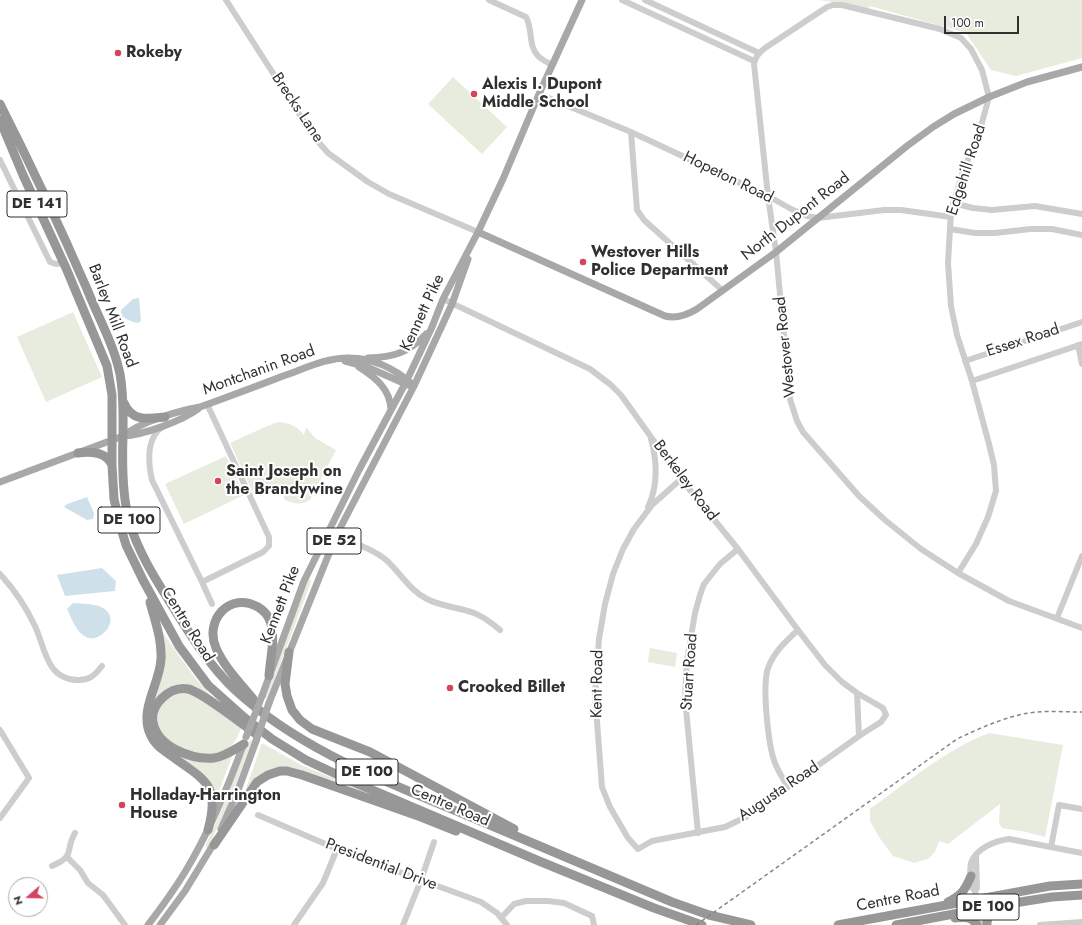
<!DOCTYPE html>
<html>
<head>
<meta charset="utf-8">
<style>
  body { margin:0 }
  #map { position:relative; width:1082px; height:925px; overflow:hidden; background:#fff; font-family:Jost,sans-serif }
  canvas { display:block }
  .north { position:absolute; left:8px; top:877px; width:40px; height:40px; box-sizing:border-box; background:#fff; border:1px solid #acacac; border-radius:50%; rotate:250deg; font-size:11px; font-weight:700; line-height:16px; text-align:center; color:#303030 }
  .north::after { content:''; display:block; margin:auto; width:14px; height:18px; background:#d6435c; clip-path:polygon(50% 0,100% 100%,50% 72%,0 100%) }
  .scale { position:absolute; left:944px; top:16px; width:75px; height:18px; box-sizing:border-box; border:2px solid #303030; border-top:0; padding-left:5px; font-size:12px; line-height:14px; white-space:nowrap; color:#303030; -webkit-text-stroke:3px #fff; paint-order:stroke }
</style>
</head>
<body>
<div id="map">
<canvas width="1082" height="925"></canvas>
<div class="north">N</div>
<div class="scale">100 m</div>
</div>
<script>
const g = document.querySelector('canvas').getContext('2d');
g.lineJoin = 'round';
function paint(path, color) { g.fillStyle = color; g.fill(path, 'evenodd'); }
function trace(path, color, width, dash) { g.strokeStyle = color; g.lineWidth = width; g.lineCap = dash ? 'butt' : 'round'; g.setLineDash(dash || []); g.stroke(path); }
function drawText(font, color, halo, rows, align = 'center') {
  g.font = font + ' Jost,sans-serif'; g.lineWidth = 4; g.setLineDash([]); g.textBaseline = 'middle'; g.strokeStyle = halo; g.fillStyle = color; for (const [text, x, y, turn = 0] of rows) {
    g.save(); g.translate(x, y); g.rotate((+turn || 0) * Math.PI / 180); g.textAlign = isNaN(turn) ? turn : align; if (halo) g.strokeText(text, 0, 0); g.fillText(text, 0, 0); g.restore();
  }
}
paint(new Path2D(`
  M820 0H1082V58L1016 76 991 70 966 33 870 6 868 9Z
  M453 77 507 127 482 154 428 104Z
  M73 312 102 377 46 402 17 337Z
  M278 422C290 423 297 426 304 435L306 427 315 438 336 450 310 500C301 505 295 504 285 500L278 485 254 495 230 443 265 427Z
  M226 456 244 495 184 524 165 484Z
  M310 579 311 582 269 694 267 698 264 699 308 580Z
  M163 633 195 678 218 703 192 688 155 703 154 697 160 634Z
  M650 648 677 653 675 667 648 662Z
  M191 693 205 700 241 728C232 756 212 759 187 750 177 746 169 742 162 734 160 731 159 728 158 725 155 712 161 701 173 695 177 692 186 693 191 693Z
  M989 733 1063 745 1045 837 1026 832 1002 828 999 823 1000 804 948 844 939 841 935 852 928 859 914 863 893 856 879 837 870 821V809C906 783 947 749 989 733Z
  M251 739 252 742 226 810 208 847 206 848V844L222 809 248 743Z
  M262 743 301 765 401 806 279 768 243 797Z
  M233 754 215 801 194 768 179 756Z`), '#e7ecdf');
paint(new Path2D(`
  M139 298 141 321 138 323C132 322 124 319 121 314V310L133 299Z
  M87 497 94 513 93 519 87 520 64 507 67 504Z
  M102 568 116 581 115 591 65 596 57 575Z
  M73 603C82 604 98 603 106 610 120 623 98 644 86 637 76 632 72 619 67 609Z`), '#cee1ea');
trace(new Path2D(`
  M226 0 314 137 328 153 368 182 389 194 478 232
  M489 0 526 17C533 29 528 46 538 56 542 60 547 62 552 65
  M622 0 754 61
  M645 0 759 53
  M539 94 631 132 768 196 793 210 807 216 818 218 884 210H901L951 217
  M631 132 637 210 644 220 722 290
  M0 160 50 262 56 264 63 263
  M953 203 973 208 992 210 1035 206 1082 214
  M950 229 975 233H995L1031 229H1052L1082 235
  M443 299 590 369 611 385 621 395 681 479 738 549 798 630 825 665 842 682 857 693 883 708 886 715 881 722 859 736 746 817 725 827 652 841 638 849 628 838 610 807 602 787 595 695 599 639 605 604 613 574 623 549 634 529 652 505 681 479
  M1078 345 1082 364
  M965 361 1082 322
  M972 381 1082 344
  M161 428C146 440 148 462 152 480L202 582 263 552 269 546V537L207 404
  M648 507C658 486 657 461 651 439
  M333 534C350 542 370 547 385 559 400 572 409 590 427 599 442 607 459 607 474 613 484 617 492 623 500 630
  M958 573 976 544 988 517 996 491 994 465 989 444 972 381 957 335 951 306 948 263 951 211 963 171 978 137 989 97 982 70 971 49 961 38 940 29 842 5H833L827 7 765 48C759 53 755 57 754 64L768 196 776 252 790 399 797 421 803 432 859 496 885 520 921 549 958 573 1009 601 1082 628
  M0 574C14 589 26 607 35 626 45 647 46 679 77 680 89 681 95 675 102 666
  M202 582 212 604
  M1057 618 1082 556
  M857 693 859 736
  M0 730 29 778 0 818
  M788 787C783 779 778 771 775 763 768 745 762 686 768 668 774 652 785 642 798 630
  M258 815 337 849 481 902 497 913 507 925
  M698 833 685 699 687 660 695 613 700 595 704 584 720 564 738 549
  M1051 847 1059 805 1082 809
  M67 857 80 870 88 883 103 895 125 925
  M52 866C77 855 64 851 75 833
  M975 891 977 888 976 855
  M501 918 514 904 526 901H548L564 903 592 916 594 925
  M294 925 323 883 337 849
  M403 925 421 880 434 842
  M982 925 977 909 975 891 972 888C971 881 969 871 971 863 976 848 995 841 1009 839L1082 853
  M1040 925 1082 922`), '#cdcdcd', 6);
trace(new Path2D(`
  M478 232 665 316C677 319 687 315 697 309L776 252 907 146 933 127 954 114 989 97 1027 82 1082 67
  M368 358C393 357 409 353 426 334
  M345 361 367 367 408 385
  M359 367C375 377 390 389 391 409
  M123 436C140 422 178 411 200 407 227 397 255 387 283 376 304 369 327 357 350 358 372 358 394 368 411 383
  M0 482 123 436C143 435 182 421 198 409
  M262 696 304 581 359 470 407 380 432 327 443 299 478 232 503 179 539 94 582 0
  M269 703 336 536 414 386 452 304 468 259
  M221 829 237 793 256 741
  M148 925C161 908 174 890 185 872 210 831 228 787 244 743
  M160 925 185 891 216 840`), '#a8a8a8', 7);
trace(new Path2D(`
  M0 104C31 165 60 227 87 289 98 317 114 345 120 374 124 395 123 415 123 436 122 464 122 494 129 521 138 552 156 580 173 607 191 636 209 665 234 689 303 753 393 784 478 820 543 847 607 875 672 902L709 915 751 925
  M0 120 23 175 66 268 107 366 112 395V465L114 499 120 525 126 545 143 580 179 646 208 685 245 718 272 739 306 760 351 781 539 861 654 908 702 925
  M124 403C132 422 148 419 165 417
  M78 453C91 451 106 451 112 465
  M150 602C155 621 162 639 161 659 160 684 138 710 151 736 155 745 162 749 170 755 204 780 221 783 208 830
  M289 652 285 684 287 696 292 710 300 720 312 729 370 752 514 829
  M254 700C241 684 224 667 216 648 204 620 230 591 258 607 263 610 268 615 270 621 276 637 270 659 269 676
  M244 744C235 749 224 757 214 758 192 760 157 747 153 722 150 704 170 686 188 689 202 692 242 724 256 734
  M214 845 257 782 268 775 280 771H287L302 775 421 817 456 831
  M948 902C962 895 965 890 971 876
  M955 918C965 917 971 916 977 925
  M838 925 1050 886 1082 884
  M896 925 1001 905 1052 897 1082 895
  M987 925C986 916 993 911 1000 906`), '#979797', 9);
trace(new Path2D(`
  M696 925 957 739C978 729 1000 719 1023 714 1042 710 1063 712 1082 712`), '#858585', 1.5, [4, 3]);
trace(new Path2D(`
  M246 737 262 696
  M256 741 269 703`), '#a8a8a8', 7);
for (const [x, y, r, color] of [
  [118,53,4,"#d6435c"],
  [474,94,4,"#d6435c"],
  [583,262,4,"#d6435c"],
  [218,481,4,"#d6435c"],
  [450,688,4,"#d6435c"],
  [122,805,4,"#d6435c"]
]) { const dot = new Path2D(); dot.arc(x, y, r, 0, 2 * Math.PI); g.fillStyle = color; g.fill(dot); trace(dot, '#fff', 1.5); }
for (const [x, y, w] of [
  [37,204,60],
  [129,520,62],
  [334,541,54],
  [367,772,62],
  [988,907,62]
]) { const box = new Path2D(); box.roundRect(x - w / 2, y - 13, w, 26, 3); g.fillStyle = '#fff'; g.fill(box); trace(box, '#303030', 1); }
drawText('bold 15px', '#303030', null, [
  ["DE 141",37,204],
  ["DE 100",129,520],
  ["DE 52",334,541],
  ["DE 100",367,772],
  ["DE 100",988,907]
]);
drawText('bold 16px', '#303030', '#fff', [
  ["Rokeby",126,53],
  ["Alexis I. Dupont",482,85],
  ["Middle School",482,103],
  ["Westover Hills",591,253],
  ["Police Department",591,271],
  ["Saint Joseph on",226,472],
  ["the Brandywine",226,490],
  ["Crooked Billet",458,688],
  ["Holladay-Harrington",130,796],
  ["House",130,814]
], 'left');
drawText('16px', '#303030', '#fff', [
  ["Brecks Lane",297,108,56],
  ["Edgehill Road",967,170,-72],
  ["Hopeton Road",728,178,26],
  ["North Dupont Road",796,217,-38],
  ["Kennett Pike",423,313,-65],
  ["Barley Mill Road",112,316,69],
  ["Essex Road",1023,341,-18],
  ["Westover Road",786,347,-96],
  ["Montchanin Road",259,371,-20],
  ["Berkeley Road",685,481,53],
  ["Kennett Pike",281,605,-69],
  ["Centre Road",187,625,58],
  ["Stuart Road",690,672,-86],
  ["Kent Road",598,684,-89],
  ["Augusta Road",779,792,-34],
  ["Centre Road",450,806,23],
  ["Presidential Drive",381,865,21],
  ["Centre Road",898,899,-11]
]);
</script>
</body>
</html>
